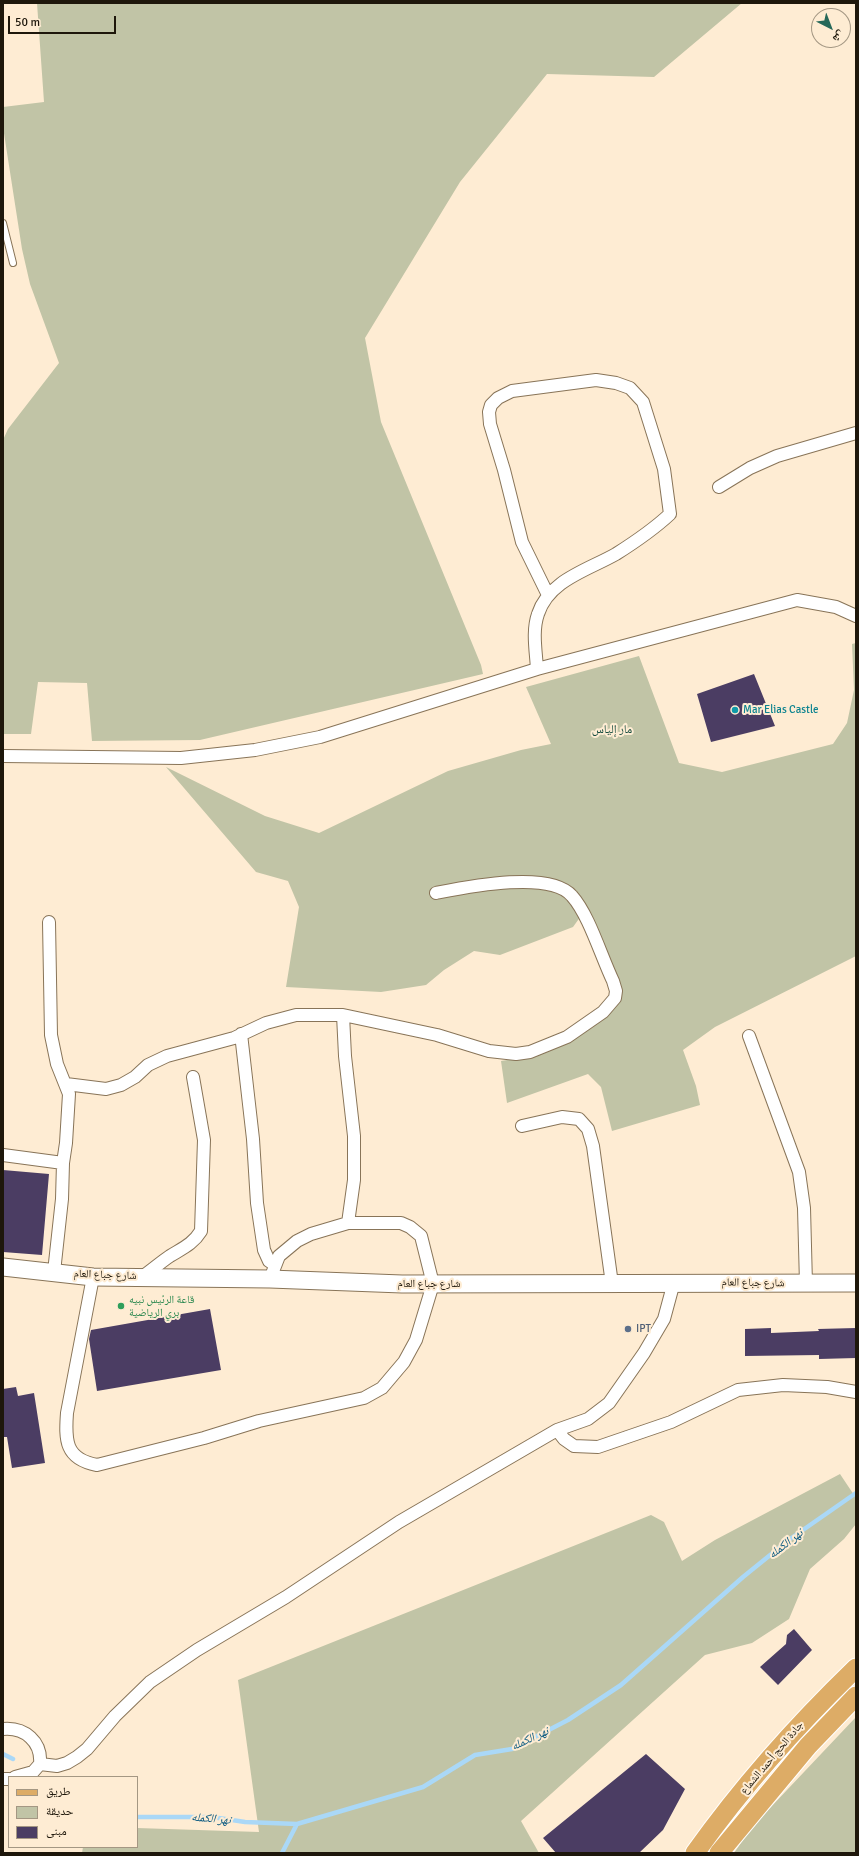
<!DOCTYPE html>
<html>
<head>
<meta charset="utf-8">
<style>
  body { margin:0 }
  #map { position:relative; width:859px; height:1856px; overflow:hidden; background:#feecd3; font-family:Signika,"Noto Naskh Arabic",sans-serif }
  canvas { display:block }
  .frame { position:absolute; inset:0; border:4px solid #1e170b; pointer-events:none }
  .legend { position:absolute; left:8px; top:1776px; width:130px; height:72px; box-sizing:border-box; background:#feecd3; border:1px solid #a49783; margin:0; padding:5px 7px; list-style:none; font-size:12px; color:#1e170b }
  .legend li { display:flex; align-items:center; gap:8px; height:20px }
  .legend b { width:20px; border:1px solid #a49783 }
  .north { position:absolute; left:811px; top:8px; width:40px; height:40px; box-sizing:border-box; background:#feecd3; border:1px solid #a49783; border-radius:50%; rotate:138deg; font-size:11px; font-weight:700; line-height:16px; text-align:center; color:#1e170b }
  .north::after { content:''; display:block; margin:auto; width:14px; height:18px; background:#266859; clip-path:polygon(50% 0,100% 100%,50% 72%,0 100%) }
  .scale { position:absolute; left:8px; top:16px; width:108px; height:18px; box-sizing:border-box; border:2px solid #1e170b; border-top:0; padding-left:5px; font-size:12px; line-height:14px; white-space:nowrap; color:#1e170b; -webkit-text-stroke:3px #feecd3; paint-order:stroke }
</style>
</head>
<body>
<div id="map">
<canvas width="859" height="1856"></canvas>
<div class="frame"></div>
<ul class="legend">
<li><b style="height:5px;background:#ddac66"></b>طريق</li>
<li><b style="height:11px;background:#c1c4a6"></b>حديقة</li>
<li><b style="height:11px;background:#4b3d63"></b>مبنى</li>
</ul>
<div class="north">ش</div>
<div class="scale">50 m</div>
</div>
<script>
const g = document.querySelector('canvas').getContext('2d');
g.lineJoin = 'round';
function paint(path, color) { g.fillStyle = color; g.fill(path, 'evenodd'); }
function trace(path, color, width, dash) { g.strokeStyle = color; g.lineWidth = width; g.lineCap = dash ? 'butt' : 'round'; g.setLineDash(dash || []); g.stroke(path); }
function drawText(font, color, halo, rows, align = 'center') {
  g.font = font + ' Signika,"Noto Naskh Arabic",sans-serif'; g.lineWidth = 4; g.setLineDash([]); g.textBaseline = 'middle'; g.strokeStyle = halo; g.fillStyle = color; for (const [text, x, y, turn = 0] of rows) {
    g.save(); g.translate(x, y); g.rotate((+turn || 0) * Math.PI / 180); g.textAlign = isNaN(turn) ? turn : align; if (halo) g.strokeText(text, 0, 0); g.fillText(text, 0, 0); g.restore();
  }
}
paint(new Path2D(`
  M37 3H742L654 77 547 74 460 182 365 338 381 422 481 665 483 674 200 740 92 741 87 683 38 682 31 734H3V440L8 429 59 363 30 284 22 249 3 127V107L44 102Z
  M856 643V956L715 1027 683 1050 696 1086 700 1105 612 1131 601 1087 588 1074 507 1103 501 1061 532 1056 574 1038 620 985 586 909 573 927 500 955 474 951 444 970 426 985 381 992 286 987 299 907 288 881 256 872 166 767 265 816 319 833 448 771 521 750 551 744 526 687 639 656 679 763 722 772 833 744 847 723 854 690 852 644Z
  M840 1474 856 1498V1524L844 1539 810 1569 789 1619 752 1643 705 1655 521 1821 539 1853H82L83 1847H137V1828L259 1832 238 1680 651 1515 664 1522 682 1561 715 1540Z
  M856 1717V1853H734L752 1827Z`), '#c1c4a6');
trace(new Path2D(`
  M3 1754 13 1759
  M137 1817H212L245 1822 297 1824 423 1787 475 1755 512 1749 568 1720 621 1685 743 1577 790 1539 856 1493
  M282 1853 297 1824`), '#aad8f7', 4.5);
paint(new Path2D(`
  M754 674 775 726 711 742 697 694Z
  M3 1170 49 1174 42 1255 3 1252Z
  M210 1309 221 1370 97 1391 89 1339 91 1330Z
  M771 1328V1333L819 1331 818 1329 856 1328V1358L819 1359V1355L745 1356V1329Z
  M16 1387 18 1396 34 1393 45 1463 12 1468 7 1437H3V1389Z
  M794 1629 812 1650 778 1685 760 1667 786 1644 787 1635Z
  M646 1754 685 1789 663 1830 639 1853H556L543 1838Z`), '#4b3d63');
const lane = new Path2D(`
  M3 223 13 263`);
const street = new Path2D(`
  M719 487 750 468 777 456 856 433
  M537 669C536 651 532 631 538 614 549 580 588 570 616 554 635 542 654 529 670 514L664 469 643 402 630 388 616 383 596 380 512 391 498 398 491 405 489 412 490 424 504 470 522 542 548 595
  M3 756 181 758 255 750 320 737 537 669 797 600 836 607 856 616
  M49 922 51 1035 57 1064 69 1094 66 1143 63 1163
  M343 1015 345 1056 354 1136V1180L348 1223
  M241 1034 253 1139 257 1203 264 1250 269 1261 275 1265
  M749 1036 799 1172 804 1208 806 1284
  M66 1084 106 1089 121 1085 135 1077 148 1065 167 1056 234 1038 266 1023 296 1015H343L437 1035 489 1051 516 1054 530 1052 567 1037 603 1012 615 998 616 991 613 981C601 956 589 915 572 896 550 870 467 887 436 893
  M522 1126 562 1117 579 1119 588 1129 593 1146 612 1284
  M3 1155 63 1163 62 1199 54 1272
  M93 1277 67 1413C65 1440 65 1459 97 1465L204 1438 259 1421 364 1398 382 1388 404 1362 416 1340 433 1284 421 1236 410 1227 401 1223H348L311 1234 297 1241 279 1256 270 1279
  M142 1277C152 1270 161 1262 170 1256 183 1248 193 1244 201 1231L204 1140 193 1077
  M674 1282 664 1319 644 1353 609 1403 588 1419 557 1430 564 1439 574 1446 598 1447 671 1422 738 1390 783 1385 827 1387 856 1392
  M3 1729C25 1727 42 1742 40 1764L33 1772 15 1777
  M40 1764 57 1766 67 1763 77 1757 87 1749 115 1716 150 1682 197 1650 286 1597 399 1522 557 1430
  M3 1779H9`);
const secondary = new Path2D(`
  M3 1267 93 1277 270 1279 402 1284 856 1283`);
const primary = new Path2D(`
  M695 1853C742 1787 797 1725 856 1668
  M719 1853 808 1746 856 1696`);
trace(lane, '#887458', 8);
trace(street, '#887458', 14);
trace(secondary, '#887458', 19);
trace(primary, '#fff', 21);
trace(lane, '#fff', 6);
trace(street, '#fff', 12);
trace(secondary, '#fff', 17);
trace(primary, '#ddac66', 19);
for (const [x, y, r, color] of [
  [735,710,4,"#0f9aa8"],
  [121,1306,4,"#2e9e5b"],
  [628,1329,4,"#5c6f8a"]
]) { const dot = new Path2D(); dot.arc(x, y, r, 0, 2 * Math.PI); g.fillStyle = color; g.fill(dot); trace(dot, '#feecd3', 1.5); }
drawText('11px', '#0d838f', '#feecd3', [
  ["Mar Elias Castle",743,710]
], 'left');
drawText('11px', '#1e170b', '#feecd3', [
  ["شارع جباع العام",105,1275,2],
  ["شارع جباع العام",753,1283,1],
  ["شارع جباع العام",429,1284],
  ["جادة الحج أحمد الشماع",772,1758,-50]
]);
drawText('11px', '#27864d', '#feecd3', [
  ["قاعة الرئيس نبيه",129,1300],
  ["بري الرياضية",129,1313]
], 'left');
drawText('11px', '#4e5e75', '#feecd3', [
  ["IPT",636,1329]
], 'left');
drawText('12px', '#164c3f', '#feecd3', [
  ["مار إلياس",612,730]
]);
drawText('italic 12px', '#085880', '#feecd3', [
  ["نهر الكمله",786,1544,-38],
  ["نهر الكمله",530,1739,-25],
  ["نهر الكمله",211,1819,5]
]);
</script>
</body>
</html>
